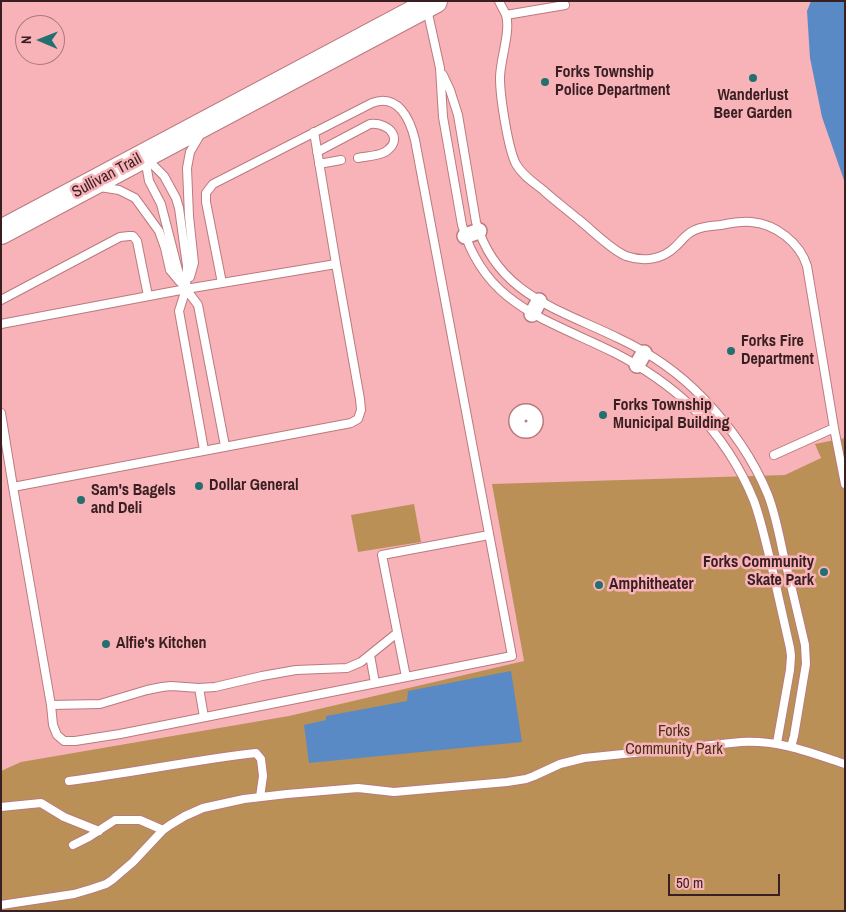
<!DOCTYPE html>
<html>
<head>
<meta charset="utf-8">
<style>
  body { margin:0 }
  #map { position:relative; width:846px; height:912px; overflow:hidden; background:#f8b3b8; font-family:"Archivo Narrow",sans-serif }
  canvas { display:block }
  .frame { position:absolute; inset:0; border:2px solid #391f22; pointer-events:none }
  .north { position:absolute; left:15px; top:15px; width:50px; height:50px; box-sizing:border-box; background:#f8b3b8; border:1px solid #ac787c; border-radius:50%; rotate:271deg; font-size:14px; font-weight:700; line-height:20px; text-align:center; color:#391f22 }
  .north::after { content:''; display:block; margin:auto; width:18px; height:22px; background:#246f6f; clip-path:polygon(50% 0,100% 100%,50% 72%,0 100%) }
  .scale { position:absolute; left:668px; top:874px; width:112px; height:22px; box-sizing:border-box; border:2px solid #391f22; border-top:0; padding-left:6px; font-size:15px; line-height:18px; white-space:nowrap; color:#391f22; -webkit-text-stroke:4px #f8b3b8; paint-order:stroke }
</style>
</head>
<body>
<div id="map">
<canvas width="846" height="912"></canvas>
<div class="frame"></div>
<div class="north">N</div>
<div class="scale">50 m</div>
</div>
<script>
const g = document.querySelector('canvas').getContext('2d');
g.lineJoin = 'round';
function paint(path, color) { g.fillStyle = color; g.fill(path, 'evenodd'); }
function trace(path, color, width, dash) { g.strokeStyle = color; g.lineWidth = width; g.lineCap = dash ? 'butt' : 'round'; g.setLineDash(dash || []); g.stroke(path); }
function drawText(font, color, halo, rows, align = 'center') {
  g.font = font + ' "Archivo Narrow",sans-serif'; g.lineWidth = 5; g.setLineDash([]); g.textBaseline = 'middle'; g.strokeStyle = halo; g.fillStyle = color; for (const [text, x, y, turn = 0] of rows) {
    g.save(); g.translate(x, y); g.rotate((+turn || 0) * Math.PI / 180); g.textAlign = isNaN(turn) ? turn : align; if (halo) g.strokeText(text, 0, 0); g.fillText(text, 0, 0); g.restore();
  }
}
paint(new Path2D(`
  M845 438V911H1V771L21 762 289 716 524 661 492 484 785 475 821 458 815 444Z
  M414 504 421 542 358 552 351 515Z`), '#ba9056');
paint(new Path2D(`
  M811 1H845V183L822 117 810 58 807 11Z
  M511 671 522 742 309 763 304 725 326 720V716L407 701 408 691Z`), '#598ac6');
const lane = new Path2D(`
  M499 1C501 6 504 10 506 15 511 31 500 60 500 78 500 96 508 149 516 164 522 175 533 182 543 190 554 200 566 209 578 219 592 230 610 249 626 256 643 262 662 260 675 247 682 241 686 233 695 230 703 226 712 226 721 225 731 223 741 221 751 222 776 224 800 243 807 266L834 428 845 484
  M427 9 440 68 443 117 462 225C485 306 547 319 615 353 642 367 669 385 692 407 718 434 740 466 754 501 761 520 765 540 770 559 777 589 783 618 790 648L791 656 790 670 777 743
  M506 15 565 5
  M443 75 450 90 458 115 476 222C497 295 559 309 620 339 650 353 680 374 703 398 730 426 753 458 768 495 775 513 779 534 783 553 791 584 798 615 805 645L806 664 794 736 791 747
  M314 132 336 264
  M317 152 370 124C390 122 404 140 385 152 378 156 367 156 358 158
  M145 158 149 181 161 204 179 274 186 289 179 311 204 450
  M146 158 164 176 176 198 179 208 187 266 186 289 198 305 225 446
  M319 164 341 160
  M100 187 119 190 135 198 159 231 165 248 170 270 180 282
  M190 277 194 263 189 216 187 168 190 152 200 135
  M1 300 120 237 129 236H133L137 241 148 296
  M1 324 186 289 336 264 360 399 361 410 358 419 351 423 13 487 1 413
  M774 455 834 428
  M13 487 51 705 53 725 57 735 64 741H75L120 734 512 656 415 140C410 119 398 93 372 103L213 184 206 193V202L222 283
  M370 655 375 683
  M406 677 382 555 489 535
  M199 688 204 717
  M51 705 100 704 147 690 162 687 171 686 199 688 215 687 262 676 296 670 347 668 361 662 397 633
  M69 781C132 773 194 760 256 753L261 759 263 776 260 797
  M1 807 41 803 64 817 99 831
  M73 845 89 837 115 820H140L163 830
  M1 905 74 894 91 889 106 884 112 880 133 862 163 830 170 825 185 816 203 808 244 799 287 794 358 788 394 792 507 782 526 779 534 776 560 764 584 758 741 742C780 740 809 752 845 764`);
const street = new Path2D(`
  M465 236 479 231
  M532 314 539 301
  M637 365 644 353
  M517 421a9 9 0 1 1 18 0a9 9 0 1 1-18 0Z`);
const primary = new Path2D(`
  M1 232 435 1`);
trace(lane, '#ba7a7f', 10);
trace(street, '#ba7a7f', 18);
trace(primary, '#ba7a7f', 26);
trace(lane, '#fff', 8);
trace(street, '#fff', 15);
trace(primary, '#fff', 24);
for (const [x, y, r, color] of [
  [753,78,5,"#246f6f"],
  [545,82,5,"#246f6f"],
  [731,351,5,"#246f6f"],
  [603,415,5,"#246f6f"],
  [199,486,5,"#246f6f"],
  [81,500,5,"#246f6f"],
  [824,572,5,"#246f6f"],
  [599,585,5,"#246f6f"],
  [106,644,5,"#246f6f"]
]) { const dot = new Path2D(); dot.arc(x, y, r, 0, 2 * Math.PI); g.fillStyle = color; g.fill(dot); trace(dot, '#f8b3b8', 2); }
drawText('bold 16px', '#391f22', '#f8b3b8', [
  ["Forks Township",555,73],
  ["Police Department",555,91],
  ["Wanderlust",753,96,"center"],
  ["Beer Garden",753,114,"center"],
  ["Forks Fire",741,342],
  ["Department",741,360],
  ["Forks Township",613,406],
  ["Municipal Building",613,424],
  ["Dollar General",209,486],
  ["Sam's Bagels",91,491],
  ["and Deli",91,509],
  ["Forks Community",814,563,"right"],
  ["Skate Park",814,581,"right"],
  ["Amphitheater",609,585],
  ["Alfie's Kitchen",116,644]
], 'left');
drawText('16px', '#391f22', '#f8b3b8', [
  ["Sullivan Trail",107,176,-28]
]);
drawText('16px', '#483314', '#f8b3b8', [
  ["Forks",674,732],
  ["Community Park",674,750]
]);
</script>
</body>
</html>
